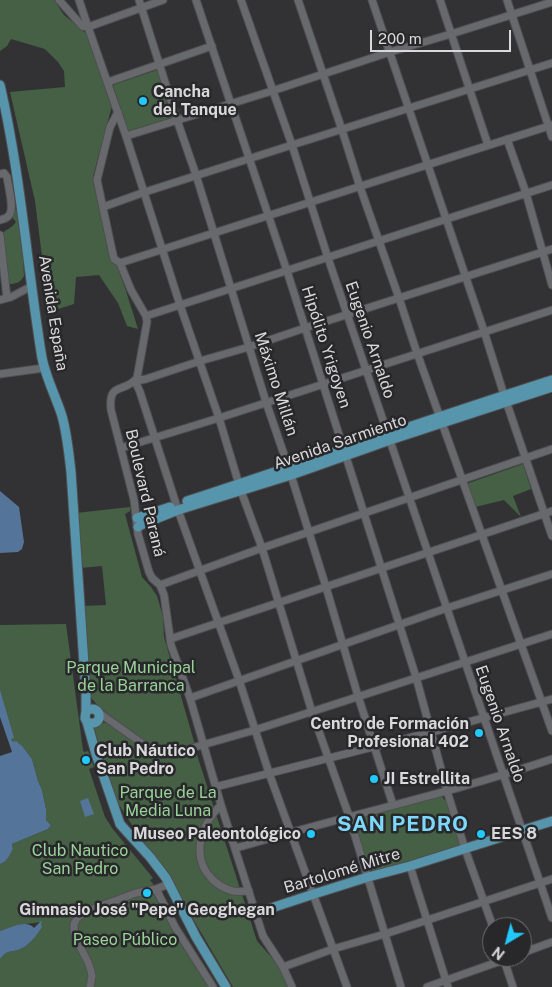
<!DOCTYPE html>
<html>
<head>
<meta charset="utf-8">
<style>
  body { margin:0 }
  #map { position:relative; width:552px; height:987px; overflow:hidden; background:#323235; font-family:"Public Sans",sans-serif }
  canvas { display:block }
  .north { position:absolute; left:482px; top:917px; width:50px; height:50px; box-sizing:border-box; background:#28282b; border:1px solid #6f6f71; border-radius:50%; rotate:217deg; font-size:14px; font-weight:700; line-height:20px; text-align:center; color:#d9d9db }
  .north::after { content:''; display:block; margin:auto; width:18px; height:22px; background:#21c9fd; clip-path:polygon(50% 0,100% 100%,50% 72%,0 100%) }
  .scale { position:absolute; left:370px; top:30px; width:141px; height:22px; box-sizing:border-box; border:2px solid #d9d9db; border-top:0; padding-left:6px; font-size:15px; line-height:18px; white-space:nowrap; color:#d9d9db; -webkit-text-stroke:4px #28282b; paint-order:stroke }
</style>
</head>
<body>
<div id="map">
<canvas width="552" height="987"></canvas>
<div class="north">N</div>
<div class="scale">200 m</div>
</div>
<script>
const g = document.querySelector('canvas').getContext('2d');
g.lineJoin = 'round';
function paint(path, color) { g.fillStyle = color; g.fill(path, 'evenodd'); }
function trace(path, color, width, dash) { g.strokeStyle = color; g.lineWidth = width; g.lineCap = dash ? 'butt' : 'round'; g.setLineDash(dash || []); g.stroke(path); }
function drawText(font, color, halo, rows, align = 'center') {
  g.font = font + ' "Public Sans",sans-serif'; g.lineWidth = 5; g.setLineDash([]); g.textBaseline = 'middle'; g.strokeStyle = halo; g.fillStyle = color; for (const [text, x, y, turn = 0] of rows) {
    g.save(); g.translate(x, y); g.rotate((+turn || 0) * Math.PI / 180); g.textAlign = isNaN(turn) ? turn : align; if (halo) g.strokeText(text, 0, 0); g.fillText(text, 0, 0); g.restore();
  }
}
paint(new Path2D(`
  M0 0H54L64 15 87 34 112 106 93 176 94 187 100 208 112 260 114 264 117 266 126 291 138 329 127 326 118 303 99 275 76 277 74 304 49 312 35 201 10 92 65 87 64 71 58 62 45 49 11 39 7 46 0 51Z
  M157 70 174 117 128 131 113 85Z
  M16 209 21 214 24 276C21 282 16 284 10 284L8 281 0 235C6 229 11 229 16 222L11 216 12 211Z
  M523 464 531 489 513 496 521 517 504 500 475 507 466 484Z
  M130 507V511L125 514 142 577 151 587 157 596 163 616 164 637 195 745 175 750 158 749 145 742 99 707 93 700 88 693 82 606 106 605 102 566 80 568 76 513Z
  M66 624 83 750 84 752 88 751 94 767 89 769 105 817 112 828 153 878 150 880 159 892 210 987H0V959C8 950 7 953 18 950 29 947 38 933 42 922L18 925 0 931V864C7 862 10 855 13 849L12 844 48 829 51 825 46 820V809L42 790 38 781 32 759 23 747 0 757V625Z
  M102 723H111L145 750 176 756 196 752 257 941 281 968 290 987H233L169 878 146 847 116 800 94 728Z
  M441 796 446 801 460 843 457 847 373 873 370 872 352 818Z`), '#456045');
paint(new Path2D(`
  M0 491 19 507 24 542 22 549 18 552 0 553Z
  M0 690 14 738 11 739 12 741 14 742 16 741 23 747 32 759 38 781 42 790 46 809V820L51 825 48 829 12 844 13 849C10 855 7 862 0 864Z
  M88 798 94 814 85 817 80 801Z
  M41 921 42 922 41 925 42 927C36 936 28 947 18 950 7 953 8 950 0 959V931C10 928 26 919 34 928Z`), '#547499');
paint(new Path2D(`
  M0 717 12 752 0 756Z`), '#323235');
const minor = new Path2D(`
  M59 0 82 26 88 27 126 136 180 305 219 418 241 491 262 548 312 712 349 816 401 987
  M79 0 88 27 163 0
  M139 0 177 120 196 175 266 402 291 475 326 587 358 696 393 805
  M196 0 287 271 416 677 447 791 465 849 493 927
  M241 0 292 145 328 258 552 918
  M298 0 342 130 360 187 399 298 417 353 552 731
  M372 0 484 331 504 395 552 536
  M440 0 488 145
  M507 0 552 137
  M108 82 212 46
  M118 112 110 127 97 180 113 255 114 259 120 263 131 290 146 316 147 322 137 378C124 394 108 381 111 410L134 500 138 534 149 572 152 578 160 585 164 595 171 645 190 698 221 805 263 936 283 967 292 987
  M126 136 272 91 390 52 451 34 552 2
  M507 139 526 193 552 285
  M0 174 4 173 7 177C8 185 14 206 10 214 8 218 4 219 0 220
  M103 207 145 192 292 145 552 63
  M0 235 7 298
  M120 263 552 125
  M0 300 11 297 32 286
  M146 316 552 185
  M0 374 44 368
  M137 378 141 380 146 379 200 361 249 347 305 328 552 249
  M135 381 140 392 178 510 239 680 269 773 347 987
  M121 448 219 418 552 310
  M160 585 262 548 552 449
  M170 639 552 511
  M190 698 447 608 552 574
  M98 712 150 749 165 754 174 753 255 730 552 634
  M215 787 432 732 552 699
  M221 805C201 824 190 857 212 879 218 885 225 889 233 891 238 892 243 891 249 891
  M236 848C341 817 448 794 552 759
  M410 866 448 987
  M156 889 175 927 213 987
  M522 953 552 942
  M503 957 513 987
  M283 967 333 949 385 934 552 879
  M90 987 92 976 91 971 88 962 76 939 74 931V924L77 918 87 911 136 893 156 889 169 884
  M427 987 512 957`);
const major = new Path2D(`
  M0 85C21 175 27 267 42 358 46 378 56 397 62 416 67 434 69 453 71 472L86 694V711L85 718 87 722 96 754 120 824 128 833 150 857 166 878 196 937 226 987
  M187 501C309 461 430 419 552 380
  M137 518 170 507
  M138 527 143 524 178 510 291 475 390 440 552 387
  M86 711C103 702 104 729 87 722
  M256 913 314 894 368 877 410 866 552 821`);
trace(minor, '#4f4f52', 9);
trace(major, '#4f4f52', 11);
trace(minor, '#68696c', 7);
trace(major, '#5695ab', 9);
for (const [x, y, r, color] of [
  [143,101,5,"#21c9fd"],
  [479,733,5,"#21c9fd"],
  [86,760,5,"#21c9fd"],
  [374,779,5,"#21c9fd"],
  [311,834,5,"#21c9fd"],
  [481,834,5,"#21c9fd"],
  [147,893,5,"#21c9fd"]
]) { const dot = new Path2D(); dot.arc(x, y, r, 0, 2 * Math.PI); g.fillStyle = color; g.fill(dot); trace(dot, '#28282b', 2); }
drawText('bold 16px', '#d9d9db', '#28282b', [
  ["Cancha",153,92],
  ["del Tanque",153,110],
  ["Centro de Formación",469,724,"right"],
  ["Profesional 402",469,742,"right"],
  ["Club Náutico",96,751],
  ["San Pedro",96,769],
  ["JI Estrellita",384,779],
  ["Museo Paleontológico",301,834,"right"],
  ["EES 8",491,834],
  ["Gimnasio José \"Pepe\" Geoghegan",147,910,"center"]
], 'left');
drawText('16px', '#d9d9db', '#28282b', [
  ["Avenida España",53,313,81],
  ["Eugenio Arnaldo",370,340,71],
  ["Hipólito Yrigoyen",326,347,72],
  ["Máximo Millán",276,384,72],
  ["Avenida Sarmiento",340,442,-19],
  ["Boulevard Paraná",145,493,77],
  ["Eugenio Arnaldo",500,724,71],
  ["Bartolomé Mitre",342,871,-17]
]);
drawText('16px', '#99d298', '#28282b', [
  ["Parque Municipal",131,668],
  ["de la Barranca",131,686],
  ["Parque de La",168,793],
  ["Media Luna",168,811],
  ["Club Nautico",80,851],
  ["San Pedro",80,869],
  ["Paseo Público",125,940]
]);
g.letterSpacing = '1px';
drawText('bold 21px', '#7ed8fd', '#28282b', [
  ["SAN PEDRO",403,825]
]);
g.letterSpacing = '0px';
</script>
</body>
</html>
